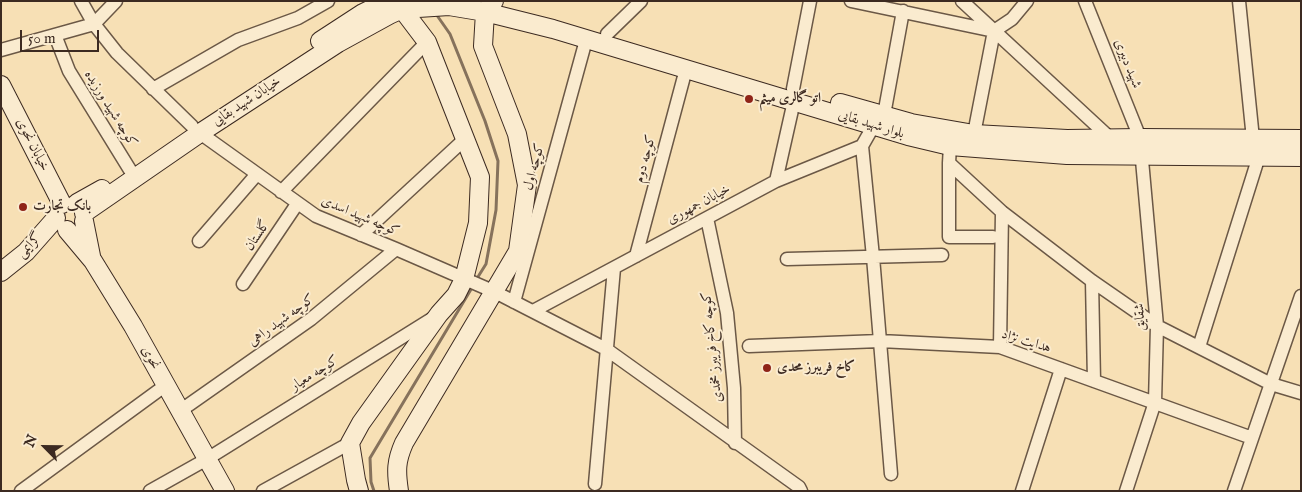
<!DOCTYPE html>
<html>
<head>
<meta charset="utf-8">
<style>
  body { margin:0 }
  #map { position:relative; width:1302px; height:492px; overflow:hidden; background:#f7e0b5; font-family:"IM FELL English",serif }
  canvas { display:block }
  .frame { position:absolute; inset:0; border:2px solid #3c2a21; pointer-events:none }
  .north { position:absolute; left:20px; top:422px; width:50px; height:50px; -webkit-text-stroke:4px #faebcf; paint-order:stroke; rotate:293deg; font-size:14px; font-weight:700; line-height:20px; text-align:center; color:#3c2a21 }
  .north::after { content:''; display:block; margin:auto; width:18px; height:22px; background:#3c2a21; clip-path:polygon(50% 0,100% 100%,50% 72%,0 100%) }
  .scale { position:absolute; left:20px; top:30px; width:79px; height:22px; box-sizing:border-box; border:2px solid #3c2a21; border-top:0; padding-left:6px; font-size:15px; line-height:18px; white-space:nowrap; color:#3c2a21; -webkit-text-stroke:4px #faebcf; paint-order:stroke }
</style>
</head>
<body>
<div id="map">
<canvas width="1302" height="492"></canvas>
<div class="frame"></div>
<div class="north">N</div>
<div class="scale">50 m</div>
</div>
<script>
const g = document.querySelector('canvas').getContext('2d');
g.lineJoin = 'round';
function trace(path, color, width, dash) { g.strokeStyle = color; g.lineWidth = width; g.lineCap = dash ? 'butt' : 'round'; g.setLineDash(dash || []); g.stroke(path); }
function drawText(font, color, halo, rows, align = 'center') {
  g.font = font + ' "IM FELL English",Amiri,serif'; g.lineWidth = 4; g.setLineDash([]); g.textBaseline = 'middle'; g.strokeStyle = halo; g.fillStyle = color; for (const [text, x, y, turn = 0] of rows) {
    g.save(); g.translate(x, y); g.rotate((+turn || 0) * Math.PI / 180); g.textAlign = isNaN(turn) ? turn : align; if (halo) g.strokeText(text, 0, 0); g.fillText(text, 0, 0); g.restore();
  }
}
trace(new Path2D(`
  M436 14 450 34 485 121 498 161 496 210 486 264 476 280
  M374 491 371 482 370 458 473 286`), '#86725c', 3);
const street = new Path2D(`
  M81 1 94 24 117 53 192 126
  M851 1 994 31 1012 19 1027 1
  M962 1 1110 138
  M1085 1 1140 138 1157 326 1155 402 1126 491
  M1239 1 1253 139
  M607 34 641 1
  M55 35 69 71 130 170
  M1 50 94 24 116 1
  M153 89 238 40 298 18 328 1
  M793 89 810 1
  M884 115 903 11
  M200 133 316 216 396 249 495 292 606 349 799 487 801 491
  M974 134 994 31
  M862 146 873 257 891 474
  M950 146 949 163 1002 212 1092 281 1157 326 1271 384 1301 393
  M949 163V237H993
  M776 181 794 101
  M281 192 427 42
  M707 218 727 313 734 388 735 443
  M361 235 466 138
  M199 241 257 174
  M636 256 686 69
  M787 259 942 255
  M1092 281 1094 381
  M243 284 297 204
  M514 302 586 40
  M533 311 776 181 862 146 874 125
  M749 346 880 341 1000 347 1252 438
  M1000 347 1002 212
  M1199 347 1259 156
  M180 411 311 319 396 249
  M595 484 614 268
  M21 491 166 385
  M150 491 207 459 433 318
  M263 491 350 443
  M1022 491 1061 369
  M1234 491 1301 296`);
const secondary = new Path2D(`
  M320 41 363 13 388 1
  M1 85 62 204
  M840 103 911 123 974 134 1067 139 1140 138 1301 139
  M77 203 102 189
  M84 213 200 133 338 43 389 15 402 9 418 8 449 6 485 12 553 29 908 136 950 146 1067 155 1301 157
  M84 221 91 256
  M67 230 93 261 133 326 225 491
  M1 272 26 252 56 218
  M359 491 356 480 350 443 361 423 439 314 456 295 464 279 478 223 480 177 427 42 402 9 399 2
  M399 491C396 471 396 461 404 443L518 251 527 185 517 134 483 46 485 12 494 1`);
trace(street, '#6b5846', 15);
trace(secondary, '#3c2a21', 20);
trace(street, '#faebcf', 12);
trace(secondary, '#faebcf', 18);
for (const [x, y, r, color] of [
  [749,99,5,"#8f2418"],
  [23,207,5,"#8f2418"],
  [767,368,5,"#8f2418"]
]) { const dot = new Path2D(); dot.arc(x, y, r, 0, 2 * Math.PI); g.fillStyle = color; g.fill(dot); trace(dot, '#faebcf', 2); }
drawText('14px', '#3c2a21', '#faebcf', [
  ["شهید دبیری",1127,64,68],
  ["خیابان شهید بقایی",247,102,-33],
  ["کوچه شهید ورزیده",110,109,58],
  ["بلوار شهید بقایی",871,125,17],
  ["خیابان نحوی",32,145,63],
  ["کوچه دوم",646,159,-75],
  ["کوچه اول",535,167,-75],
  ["خیابان جمهوری",699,205,-28],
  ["کوچه شهید اسدی",360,217,23],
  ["گلستان",258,236,-56],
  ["گرایمی",30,246,-45],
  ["شقایق",1141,317,-93],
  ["کوچه شهید راهی",282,321,-36],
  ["هدایت نژاد",1026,342,17],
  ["کوچه کاخ فریبرز مخمدی",713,347,-96],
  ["نحوی",150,358,61],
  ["کوچه معیار",315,374,-32]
]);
drawText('bold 14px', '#3c2a21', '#faebcf', [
  ["اتو گالری میثم",759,99],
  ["بانک تجارت",33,207],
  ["کاخ فریبرز محدی",777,368]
], 'left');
</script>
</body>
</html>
